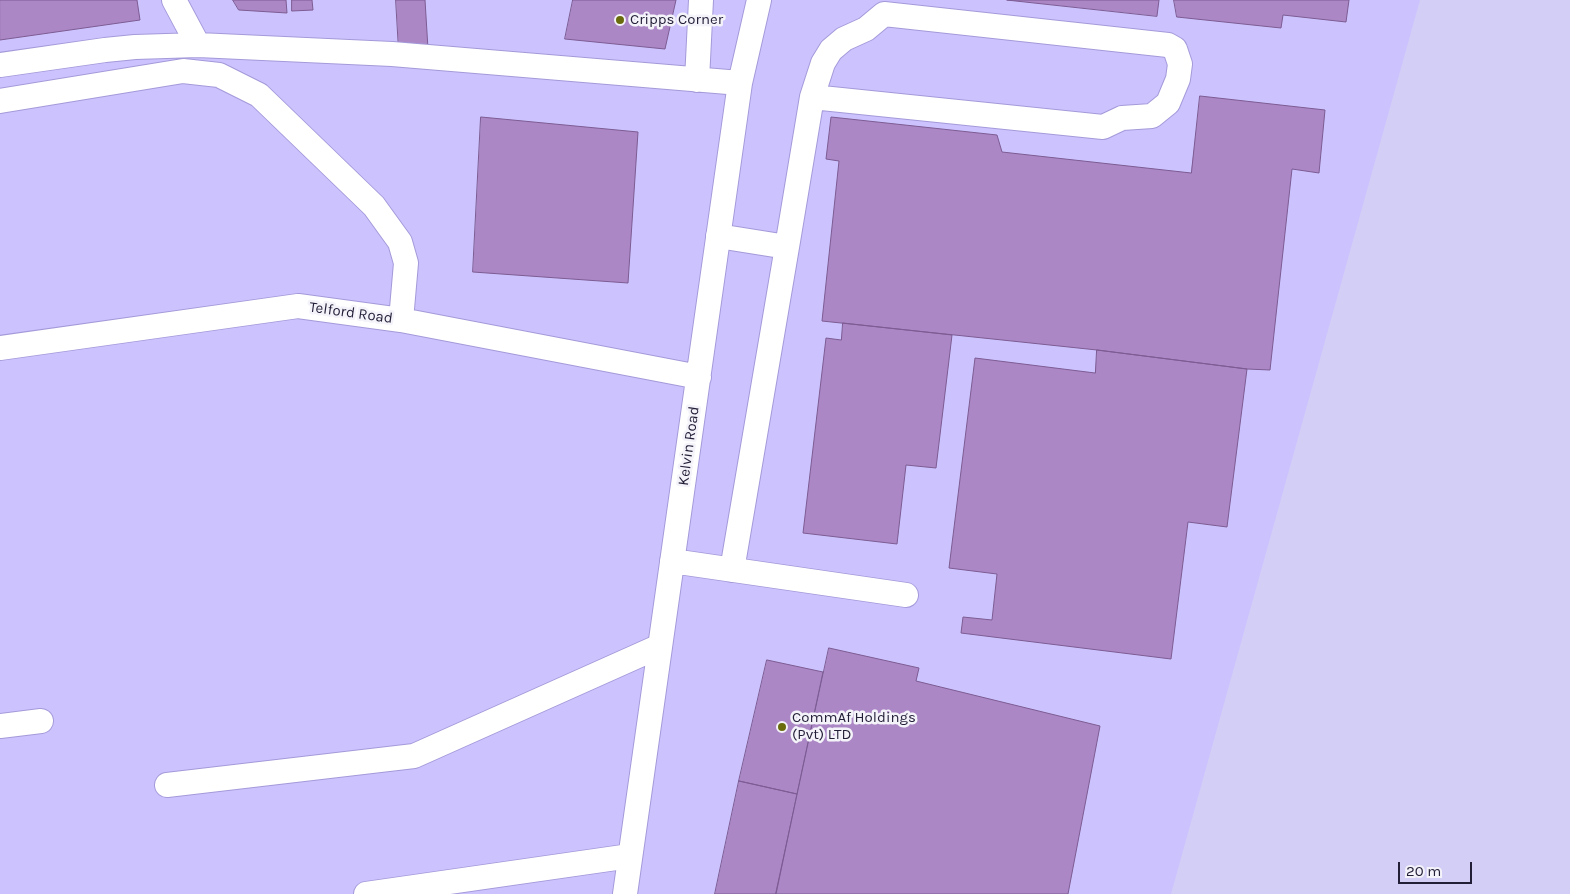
<!DOCTYPE html>
<html>
<head>
<meta charset="utf-8">
<style>
  body { margin:0 }
  #map { position:relative; width:1570px; height:894px; overflow:hidden; background:#d3cef6; font-family:Karla,sans-serif }
  canvas { display:block }
  .scale { position:absolute; left:1398px; top:862px; width:74px; height:22px; box-sizing:border-box; border:2px solid #231e37; border-top:0; padding-left:6px; font-size:15px; line-height:18px; white-space:nowrap; color:#231e37; -webkit-text-stroke:4px #f4f3fa; paint-order:stroke }
</style>
</head>
<body>
<div id="map">
<canvas width="1570" height="894"></canvas>
<div class="scale">20 m</div>
</div>
<script>
const g = document.querySelector('canvas').getContext('2d');
g.lineJoin = 'round';
function paint(path, color) { g.fillStyle = color; g.fill(path, 'evenodd'); }
function trace(path, color, width, dash) { g.strokeStyle = color; g.lineWidth = width; g.lineCap = dash ? 'butt' : 'round'; g.setLineDash(dash || []); g.stroke(path); }
function drawText(font, color, halo, rows, align = 'center') {
  g.font = font + ' Karla,sans-serif'; g.lineWidth = 5; g.setLineDash([]); g.textBaseline = 'middle'; g.strokeStyle = halo; g.fillStyle = color; for (const [text, x, y, turn = 0] of rows) {
    g.save(); g.translate(x, y); g.rotate((+turn || 0) * Math.PI / 180); g.textAlign = isNaN(turn) ? turn : align; if (halo) g.strokeText(text, 0, 0); g.fillText(text, 0, 0); g.restore();
  }
}
paint(new Path2D(`
  M0 0H1420L1171 894H0Z`), '#ccc3fe');
const building = new Path2D(`
  M0 0H137L140 20 0 40Z
  M233 0H286L287 13 239 10Z
  M292 0H312L313 10 292 11Z
  M396 0H425L428 49 399 51Z
  M573 0H676L665 49 565 39Z
  M1007 0H1159L1157 16Z
  M1174 0H1349L1346 22 1283 15 1281 28 1177 17Z
  M1200 96 1325 110 1319 173 1292 169 1270 370 1247 369 1097 350 822 321 839 161 826 159 831 117 997 135 1002 152 1191 173Z
  M481 117 638 132 628 283 473 272Z
  M843 323 952 335 936 468 906 465 897 544 803 533 826 338 841 340Z
  M1097 350 1247 369 1227 527 1188 522 1171 659 961 633 963 617 992 620 997 574 949 568 975 358 1095 373Z
  M829 648 919 668 916 681 1100 726 1068 894H776Z
  M767 660 823 672 797 794 739 781Z
  M739 781 797 794 776 894H715Z`);
paint(building, '#ac87c5');
trace(building, '#7d5c93', 1);
const minor = new Path2D(`
  M174 0 198 45
  M0 65 105 50 135 47 198 45 392 54 740 83
  M697 80 701 0
  M0 101 183 71 219 75 259 95 374 206 400 242 406 263 401 320
  M718 236 787 247 812 97 823 63 831 50 844 39 866 29 884 14 1168 45 1175 49 1180 64 1178 79 1168 103 1152 116 1122 118 1103 127 812 97
  M0 348 298 306 401 320 699 377
  M672 561 906 595
  M732 570 787 247
  M0 726 41 721
  M167 785 414 756 660 646
  M366 894 630 856
  M625 894 740 83 759 0`);
trace(minor, '#a49ada', 26);
trace(minor, '#fff', 24);
for (const [x, y, r, color] of [
  [620,20,5,"#696b0c"],
  [782,727,5,"#696b0c"]
]) { const dot = new Path2D(); dot.arc(x, y, r, 0, 2 * Math.PI); g.fillStyle = color; g.fill(dot); trace(dot, '#f4f3fa', 2); }
drawText('15px', '#231e37', '#f4f3fa', [
  ["Cripps Corner",630,20],
  ["CommAf Holdings",792,718],
  ["(Pvt) LTD",792,735]
], 'left');
drawText('15px', '#231e37', '#f4f3fa', [
  ["Telford Road",351,313,8],
  ["Kelvin Road",689,446,-82]
]);
</script>
</body>
</html>
